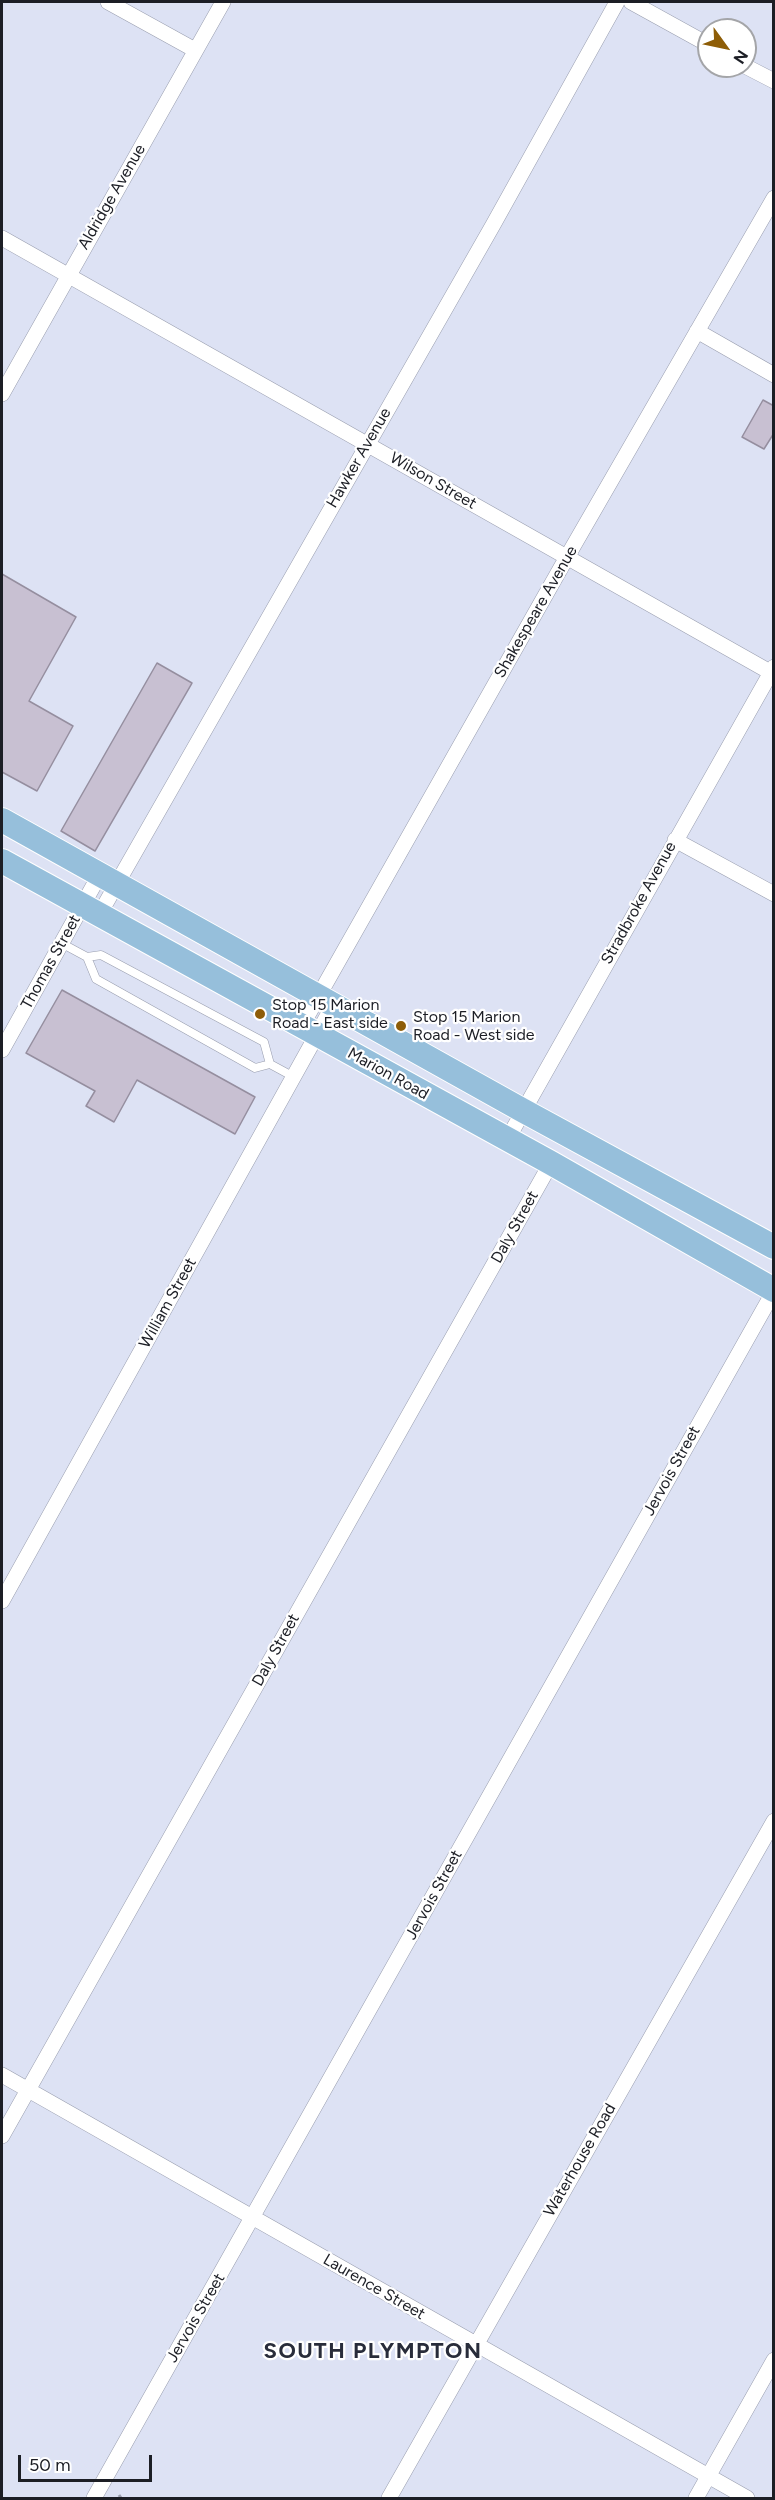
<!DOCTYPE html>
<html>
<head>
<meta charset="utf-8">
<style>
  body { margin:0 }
  #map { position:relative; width:775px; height:2500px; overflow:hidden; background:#dde2f4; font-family:Figtree,sans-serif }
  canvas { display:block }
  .frame { position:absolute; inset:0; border:3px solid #1c1e25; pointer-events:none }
  .north { position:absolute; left:697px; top:18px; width:60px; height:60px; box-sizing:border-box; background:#fff; border:2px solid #a4a5a8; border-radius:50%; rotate:123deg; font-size:16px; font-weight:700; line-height:24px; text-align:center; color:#1c1e25 }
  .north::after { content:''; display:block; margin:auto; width:21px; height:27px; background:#8e5d07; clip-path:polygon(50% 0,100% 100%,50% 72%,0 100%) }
  .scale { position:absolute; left:18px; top:2455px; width:134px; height:27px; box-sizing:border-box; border:3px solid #1c1e25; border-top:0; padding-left:8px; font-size:18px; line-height:21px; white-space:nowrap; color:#1c1e25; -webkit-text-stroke:4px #fff; paint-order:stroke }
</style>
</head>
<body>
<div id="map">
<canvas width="775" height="2500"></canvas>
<div class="frame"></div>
<div class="north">N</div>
<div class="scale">50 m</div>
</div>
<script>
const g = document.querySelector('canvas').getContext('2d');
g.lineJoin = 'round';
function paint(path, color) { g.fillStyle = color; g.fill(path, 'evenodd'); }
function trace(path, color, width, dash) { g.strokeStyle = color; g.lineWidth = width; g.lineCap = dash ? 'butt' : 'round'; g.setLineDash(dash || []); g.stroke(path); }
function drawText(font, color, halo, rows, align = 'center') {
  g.font = font + ' Figtree,sans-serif'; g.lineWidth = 4.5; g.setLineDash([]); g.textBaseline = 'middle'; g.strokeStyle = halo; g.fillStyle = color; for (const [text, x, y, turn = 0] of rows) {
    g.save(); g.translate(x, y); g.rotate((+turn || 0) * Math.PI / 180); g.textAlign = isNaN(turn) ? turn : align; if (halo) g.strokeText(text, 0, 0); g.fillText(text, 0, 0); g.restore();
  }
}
const building = new Path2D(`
  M763 400 774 406V433L764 449 742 437Z
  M2 574 76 617 29 701 73 726 37 791 2 772Z
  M157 663 192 683 95 851 61 831Z
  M62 990 255 1097 235 1134 137 1080 114 1122 86 1106 95 1091 26 1053Z`);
paint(building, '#c8c0d2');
trace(building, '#958e9f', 1.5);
const service = new Path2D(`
  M61 943 87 957 101 955 264 1042 270 1064
  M87 957 96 979 255 1068 270 1064 294 1077`);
const minor = new Path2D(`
  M108 2 195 50
  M631 2 709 45
  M745 66 774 81
  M2 238 770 672
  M697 331 774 375
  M2 394 223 2
  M675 840 774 894
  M99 915 493 225 617 2
  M301 1027 567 557 774 198
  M2 1050 100 874
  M507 1140 774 667
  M2 1601 334 1004
  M2 2075 747 2498
  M2 2136 551 1163
  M94 2498 774 1291
  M389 2498 774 1821
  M696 2498 774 2360`);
const primary = new Path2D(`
  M2 820 522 1110 774 1247
  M2 861 551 1163 774 1290`);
trace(service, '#989dae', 9);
trace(minor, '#989dae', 16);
trace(primary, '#fff', 26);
trace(new Path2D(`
  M119 2495 121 2498`), '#9ca0af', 3, [4.5, 3]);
trace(service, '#fff', 8);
trace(minor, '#fff', 15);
trace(primary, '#96bfdb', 24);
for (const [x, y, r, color] of [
  [260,1014,6,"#8e5d07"],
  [401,1026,6,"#8e5d07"]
]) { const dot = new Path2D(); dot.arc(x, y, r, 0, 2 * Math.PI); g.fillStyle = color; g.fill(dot); trace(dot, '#fff', 2); }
drawText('16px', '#1c1e25', '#fff', [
  ["Aldridge Avenue",112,197,-60],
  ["Hawker Avenue",359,458,-60],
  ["Wilson Street",433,481,30],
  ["Shakespeare Avenue",536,612,-60],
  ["Stradbroke Avenue",639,903,-61],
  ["Thomas Street",51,962,-61],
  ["Marion Road",388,1074,29],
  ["Daly Street",515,1227,-61],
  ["William Street",168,1303,-61],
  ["Jervois Street",672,1471,-61],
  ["Daly Street",276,1650,-61],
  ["Jervois Street",434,1895,-61],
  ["Waterhouse Road",580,2160,-60],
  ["Laurence Street",374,2287,30],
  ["Jervois Street",196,2318,-60]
]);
drawText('16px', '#1c1e25', '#fff', [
  ["Stop 15 Marion",272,1005],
  ["Road - East side",272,1023],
  ["Stop 15 Marion",413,1017],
  ["Road - West side",413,1035]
], 'left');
g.letterSpacing = '1.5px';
drawText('bold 22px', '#282c3a', '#fff', [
  ["SOUTH PLYMPTON",373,2352]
]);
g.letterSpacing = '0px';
</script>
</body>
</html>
